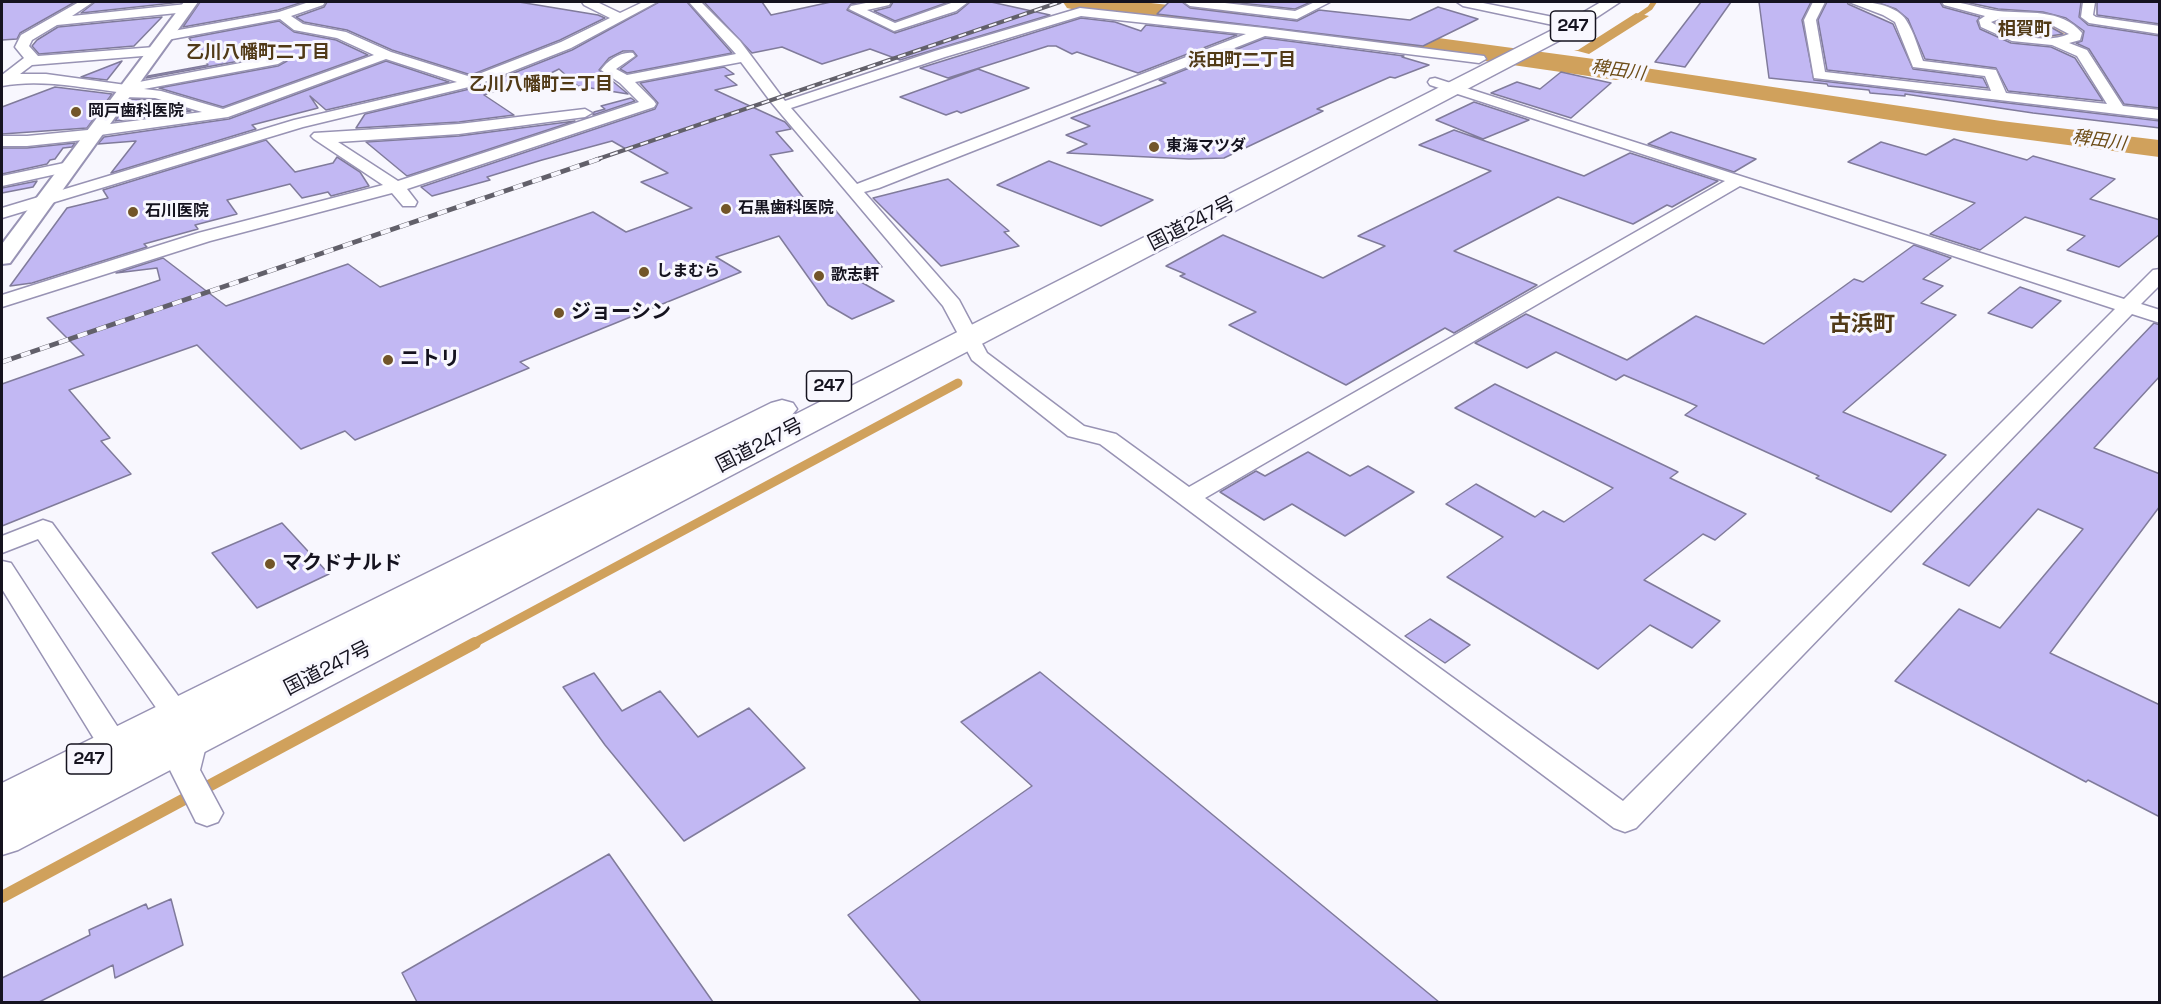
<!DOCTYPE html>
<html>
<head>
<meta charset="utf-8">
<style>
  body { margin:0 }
  #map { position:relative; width:2161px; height:1004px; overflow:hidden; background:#f8f7fe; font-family:"Space Grotesk",sans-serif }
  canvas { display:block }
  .frame { position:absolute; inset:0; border:3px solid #15131f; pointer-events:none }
</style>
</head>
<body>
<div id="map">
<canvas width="2161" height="1004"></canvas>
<div class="frame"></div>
</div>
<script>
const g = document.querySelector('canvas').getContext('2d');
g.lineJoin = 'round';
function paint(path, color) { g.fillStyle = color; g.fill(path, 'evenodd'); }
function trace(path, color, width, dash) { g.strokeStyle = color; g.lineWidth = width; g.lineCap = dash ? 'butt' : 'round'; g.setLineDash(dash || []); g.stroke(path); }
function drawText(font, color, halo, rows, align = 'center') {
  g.font = font + ' "Space Grotesk","Noto Sans JP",sans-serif'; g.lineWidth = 6; g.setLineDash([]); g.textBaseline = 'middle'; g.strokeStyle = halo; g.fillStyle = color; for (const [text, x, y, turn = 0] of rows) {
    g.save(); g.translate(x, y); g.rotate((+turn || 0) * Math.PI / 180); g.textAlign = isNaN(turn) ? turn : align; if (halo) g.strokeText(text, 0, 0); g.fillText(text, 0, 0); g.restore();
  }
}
paint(new Path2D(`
  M1992 18 2043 20 2066 31 2067 33C2049 45 2003 35 1989 20Z`), '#f5d4a6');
paint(new Path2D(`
  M1636 13 1649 16 1589 54 1574 50H1578Z
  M1558 55 2001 121 2159 140V157L1954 130 1538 65Z`), '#d0a15c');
trace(new Path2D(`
  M1631 21 1650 8 1654 2`), '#d0a15c', 5);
trace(new Path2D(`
  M472 644 958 383`), '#d0a15c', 9);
trace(new Path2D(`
  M2 897 475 643`), '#d0a15c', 12);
paint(new Path2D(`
  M1063 2H1142L1232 12 1242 14 1246 20 1242 26 1232 28 1076 10 1067 8Z
  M1357 27 1616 62 1627 65 1631 71 1627 77 1616 80 1347 41 1343 35 1347 29Z`), '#d0a15c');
const building = new Path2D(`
  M2 2H75L20 33 17 39 2 40Z
  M95 2H182L81 13Z
  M200 2H303L278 10 183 27Z
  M327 2H519L598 15 605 18 560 40 471 75 392 50 347 30 304 22 296 17 324 7Z
  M659 2H687L732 53 627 73 620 69 637 56 633 51H623L609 58 599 70 628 94 578 86 559 69 539 79 535 78 484 95 514 115 459 122 356 128 365 114 478 87 572 50Z
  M704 2H762L771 15 831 2H862L851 4 847 10 895 33 957 13 970 2H991L1050 15 900 60 870 49 822 64 782 47 752 53Z
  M893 2H949L895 21 874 11 890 7Z
  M1169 2H1182L1190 8 1297 21 1319 10 1410 20 1438 7 1478 19 1423 46 1157 14Z
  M1231 2H1311L1295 9Z
  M1701 2H1731L1685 67 1655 62Z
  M1759 2H1811L1802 20 1814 80 2160 121V128L2033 113 1905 94V96L1870 93 1869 90 1828 86 1827 84 1769 78Z
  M1827 2H1847L1848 4 1893 24 1913 69 1983 78 1988 88 1827 70 1818 20Z
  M1876 2H1940L1943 7 1980 17 1977 21 1980 29 2011 43 2051 47 2075 58 2103 101 2008 91 1996 68 1925 59 1908 19 1896 9Z
  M1965 2H2081L2079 17 2088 25 2160 36V108L2124 104 2089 49 2076 43 2082 41 2084 31 2066 18 2043 12 1998 9Z
  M2097 2H2160V24L2097 15Z
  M162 17 134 46 39 54 32 46 37 40 58 27Z
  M1081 18 1115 22 1141 31 1146 25 1237 35 1138 73 1077 52 1072 54 1056 46H1048L948 78 920 68Z
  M279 21 294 32 336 40 368 55 223 107 159 88 278 66 287 61 285 56 278 54 146 78 148 76 208 65 189 38Z
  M1999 21 2045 24 2063 34 2050 36 2030 35 1996 22Z
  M1265 38 1404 56 1402 57 1429 65 1395 78 1390 77 1317 109 1323 111 1224 158 1189 159 1067 153 1087 144 1066 135 1090 126 1071 118 1166 83 1159 80Z
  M122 61 107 80 81 77Z
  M386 61 449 82 326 110 310 96 318 108 252 125 256 129 111 173 136 141 98 144 104 137 229 119Z
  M724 67 734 74 725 76 737 85 715 90 785 122 791 129 776 132 793 151 770 155 813 210 832 206 882 267 849 275 894 301 852 319 828 305 779 236 716 257 741 272 520 362 529 368 355 440 345 431 301 449 197 345 69 390 110 438 101 441 131 474 2 526V384L84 355 47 318 160 280 157 268 116 273 163 258 226 306 348 264 380 287 593 212 626 232 692 208 641 182 668 173 612 141 542 160 487 177 490 180 432 196 421 187 655 109 658 103 640 83Z
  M978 69 1029 88 961 113 957 111 946 115 900 97Z
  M1561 72 1611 83 1571 118 1491 93 1517 82 1540 89Z
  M55 87 112 94 87 128 2 134V107Z
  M631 98 635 101 593 115 594 112 605 109 601 106Z
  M131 99 155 100 191 111 115 121Z
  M1474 102 1529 120 1483 139 1436 120Z
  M575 121 407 176 366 142 459 136Z
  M1454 130 1584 176 1630 153 1718 181 1672 207 1667 205 1633 224 1558 197 1454 251 1537 285 1454 333 1445 328 1346 385 1229 325 1256 312 1180 276 1185 274 1166 266 1223 235 1323 278 1385 246 1358 236 1491 171 1419 145Z
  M1671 132 1756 159 1734 172 1648 144Z
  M1954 139 2027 160 2033 156 2115 179 2090 199 2160 220V234L2119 267 2067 250 2085 236 2025 217 1980 250 1930 234 1975 203 1848 162 1881 142 1926 155Z
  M266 140 295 172 333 163 337 157 360 172 369 186 331 196 328 192 302 198 290 184 227 200 237 214 195 225 198 229 144 244 147 247 32 283 10 286 67 208 108 198 103 190Z
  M75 143 72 147 63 148 55 159 50 160 47 164 2 174V148H27Z
  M1049 161 1153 200 1101 226 997 185Z
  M948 179 1009 231 1004 232 1019 246 941 266 873 198Z
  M37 181 33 187 2 193V188Z
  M1914 245 1951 258 1923 279 1943 286 1921 303 1956 315 1843 412 1946 455 1891 512 1816 478 1819 476 1685 415 1697 406 1624 375 1616 380 1556 352 1527 368 1475 343 1526 314 1627 360 1696 316 1764 344 1854 279 1863 282Z
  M2020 287 2061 301 2032 328 1988 313Z
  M2154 323 2160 325V376L2094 448 2160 474V506L2050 653 2160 705V817L2088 780 2086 782 1895 681 1959 609 2000 628 2083 529 2038 509 1969 586 1923 564Z
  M1495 384 1678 472 1670 478 1746 514 1715 540 1703 534 1644 580 1720 621 1692 648 1650 625 1598 669 1447 577 1503 537 1446 504 1476 484 1535 517 1543 511 1564 522 1613 488 1455 408Z
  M1308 452 1350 476 1368 466 1414 492 1345 536 1292 504 1264 520 1220 492 1256 471 1265 476Z
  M282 523 329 574 257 608 212 553Z
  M1430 619 1470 645 1445 663 1405 636Z
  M1040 672 1439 1002H921L848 915 1032 786 961 722Z
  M594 673 622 711 660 691 698 737 749 708 805 768 684 841 605 745 563 687Z
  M609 854 713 1002H417L402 973Z
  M171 899 183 945 115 978 113 965 39 1002H2V978L90 935 89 930 146 904 148 909Z`);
paint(building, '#c2b8f3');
trace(building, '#807b9b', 1.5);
const minor = new Path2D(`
  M79 2H93L72 16 187 4 193 8 187 12 57 25 32 40 29 46 38 56 155 47 162 51 155 55 32 65 20 74H46L126 85 131 86 133 89H134L132 86 139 82 278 56 283 57 285 60 278 64 144 89 161 91 223 109 374 55 337 38 294 30 280 19 167 40 162 39 161 36 162 33 279 12 309 2H325L323 5 291 16 303 24 346 32 391 52 471 77 561 42 610 18 584 5 582 2H597L620 13 643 2H657L571 48 477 85 303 127 2 218V208L294 120 457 82 386 59 228 117 100 135 93 139 27 146H2V136H27L88 130 95 126 202 112 155 98 123 97 118 96 117 92C78 87 39 79 2 86V75L24 58 15 47 21 35Z
  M689 2H701L740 41 785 101 935 51 1080 8 1264 28 1484 56 1486 59 1479 63 1265 36 879 188 864 192 959 300 987 353 1084 426 1116 434 1189 487 1725 181 1430 85 1428 82 1430 79 1435 78 2124 299 2153 270 2160 269V285L2141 304 2160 310V323L2132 314 1636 828 1625 832 1614 828 1100 444 1068 436 972 360 943 306 771 102 741 62 635 82 654 101 656 104 654 107 407 189 417 202 415 206H403L392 193 210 241 2 307V295L198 233 383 185 314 139 311 136 314 133 459 124 585 109 592 113 585 117 459 134 338 142 398 181 639 102 620 83 601 70C607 61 621 51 633 53L635 56 616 69 627 75 736 54ZM1081 16 1246 34 857 184 791 108 945 57ZM1740 186 2115 309 1623 801 1205 498Z
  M871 2H891L889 5 867 10 895 23 954 2H968L956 11 894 31 849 9 851 6Z
  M1184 2H1216L1295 11 1315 2H1330L1297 19 1190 6Z
  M1457 2H1478L1553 17 1559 21 1553 25 1463 6Z
  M1813 2H1825L1816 20 1825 72 1991 91 1985 76 1913 67 1895 22 1883 15 1849 2C1865 0 1897 5 1906 20 1914 32 1918 48 1923 61L1996 70 2006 93 2107 104 2077 56 2052 45 2012 41 1981 27 1979 20 1985 16 1944 5 1942 2C1962 0 1978 9 1998 11 2026 14 2062 8 2082 33L2080 40 2069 43 2087 50 2123 106 2160 110V119L1814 78 1804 20ZM1999 19 2046 22 2069 34C2046 44 2012 36 1991 22Z
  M2083 2H2095L2093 15 2096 17 2160 26V34L2089 23 2081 17Z
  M69 162 75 164 77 167 75 170 2 186V176Z
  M43 520 52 523 203 730 208 738 200 770 223 813 218 822 207 826 196 822 170 770 178 739 38 539 2 553V536Z
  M2 561 11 563 134 752 138 760 134 768 123 772 112 768 2 589Z`);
const tertiary = new Path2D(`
  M184 2H198L10 263 2 264V244Z`);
const trunk = new Path2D(`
  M1601 2H1620L1570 35 18 850 2 855V783L771 403 782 400 793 403 797 409 790 417 1558 27Z`);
trace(minor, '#9893b4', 3);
trace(tertiary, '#9893b4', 4);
trace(trunk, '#9893b4', 3);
paint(minor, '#fff');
paint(tertiary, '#fff');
paint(trunk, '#fff');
const railFar1 = new Path2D(`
  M595 160 1060 2`);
const rail = new Path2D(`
  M2 362 599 159`);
trace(railFar1, '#62606a', 4);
trace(rail, '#62606a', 5);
trace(railFar1, '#f8f7fe', 2, [8]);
trace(rail, '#f8f7fe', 4, [10]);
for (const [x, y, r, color] of [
  [76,112,6,"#725529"],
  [1154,147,6,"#725529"],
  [726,209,6,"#725529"],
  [133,212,6,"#725529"],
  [644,272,6,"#725529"],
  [819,276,6,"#725529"],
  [559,313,6,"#725529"],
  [388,360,6,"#725529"],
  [270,564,6,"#725529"]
]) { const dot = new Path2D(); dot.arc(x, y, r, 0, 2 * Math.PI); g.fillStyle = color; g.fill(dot); trace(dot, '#f8f7fe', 2); }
drawText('bold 16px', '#15131f', '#f8f7fe', [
  ["岡戸歯科医院",88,112],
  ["東海マツダ",1166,147],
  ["石黒歯科医院",738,209],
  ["石川医院",145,212],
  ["しまむら",656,272],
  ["歌志軒",831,276]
], 'left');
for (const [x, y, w] of [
  [1573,26,45],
  [829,386,45],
  [89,759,45]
]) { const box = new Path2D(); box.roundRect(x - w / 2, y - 15, w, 30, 4.5); g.fillStyle = '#f8f7fe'; g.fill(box); trace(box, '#15131f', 1.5); }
drawText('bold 18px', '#15131f', null, [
  ["247",1573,26],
  ["247",829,386],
  ["247",89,759]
]);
drawText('bold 18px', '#513a17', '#f8f7fe', [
  ["相賀町",2025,30]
]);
drawText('bold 18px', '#513a17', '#f8f7fe', [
  ["乙川八幡町二丁目",258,53],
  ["浜田町二丁目",1242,61],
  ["乙川八幡町三丁目",541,85]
]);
drawText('italic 18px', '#6e4e19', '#f8f7fe', [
  ["稗田川",1618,71,8],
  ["稗田川",2099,141,8]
]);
drawText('20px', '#15131f', '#f8f7fe', [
  ["国道247号",1192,224,-27],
  ["国道247号",760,446,-27],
  ["国道247号",328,669,-27]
]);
drawText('bold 20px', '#15131f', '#f8f7fe', [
  ["ジョーシン",571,313],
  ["ニトリ",400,360],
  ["マクドナルド",282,564]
], 'left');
drawText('bold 22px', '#513a17', '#f8f7fe', [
  ["古浜町",1862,325]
]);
</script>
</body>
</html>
